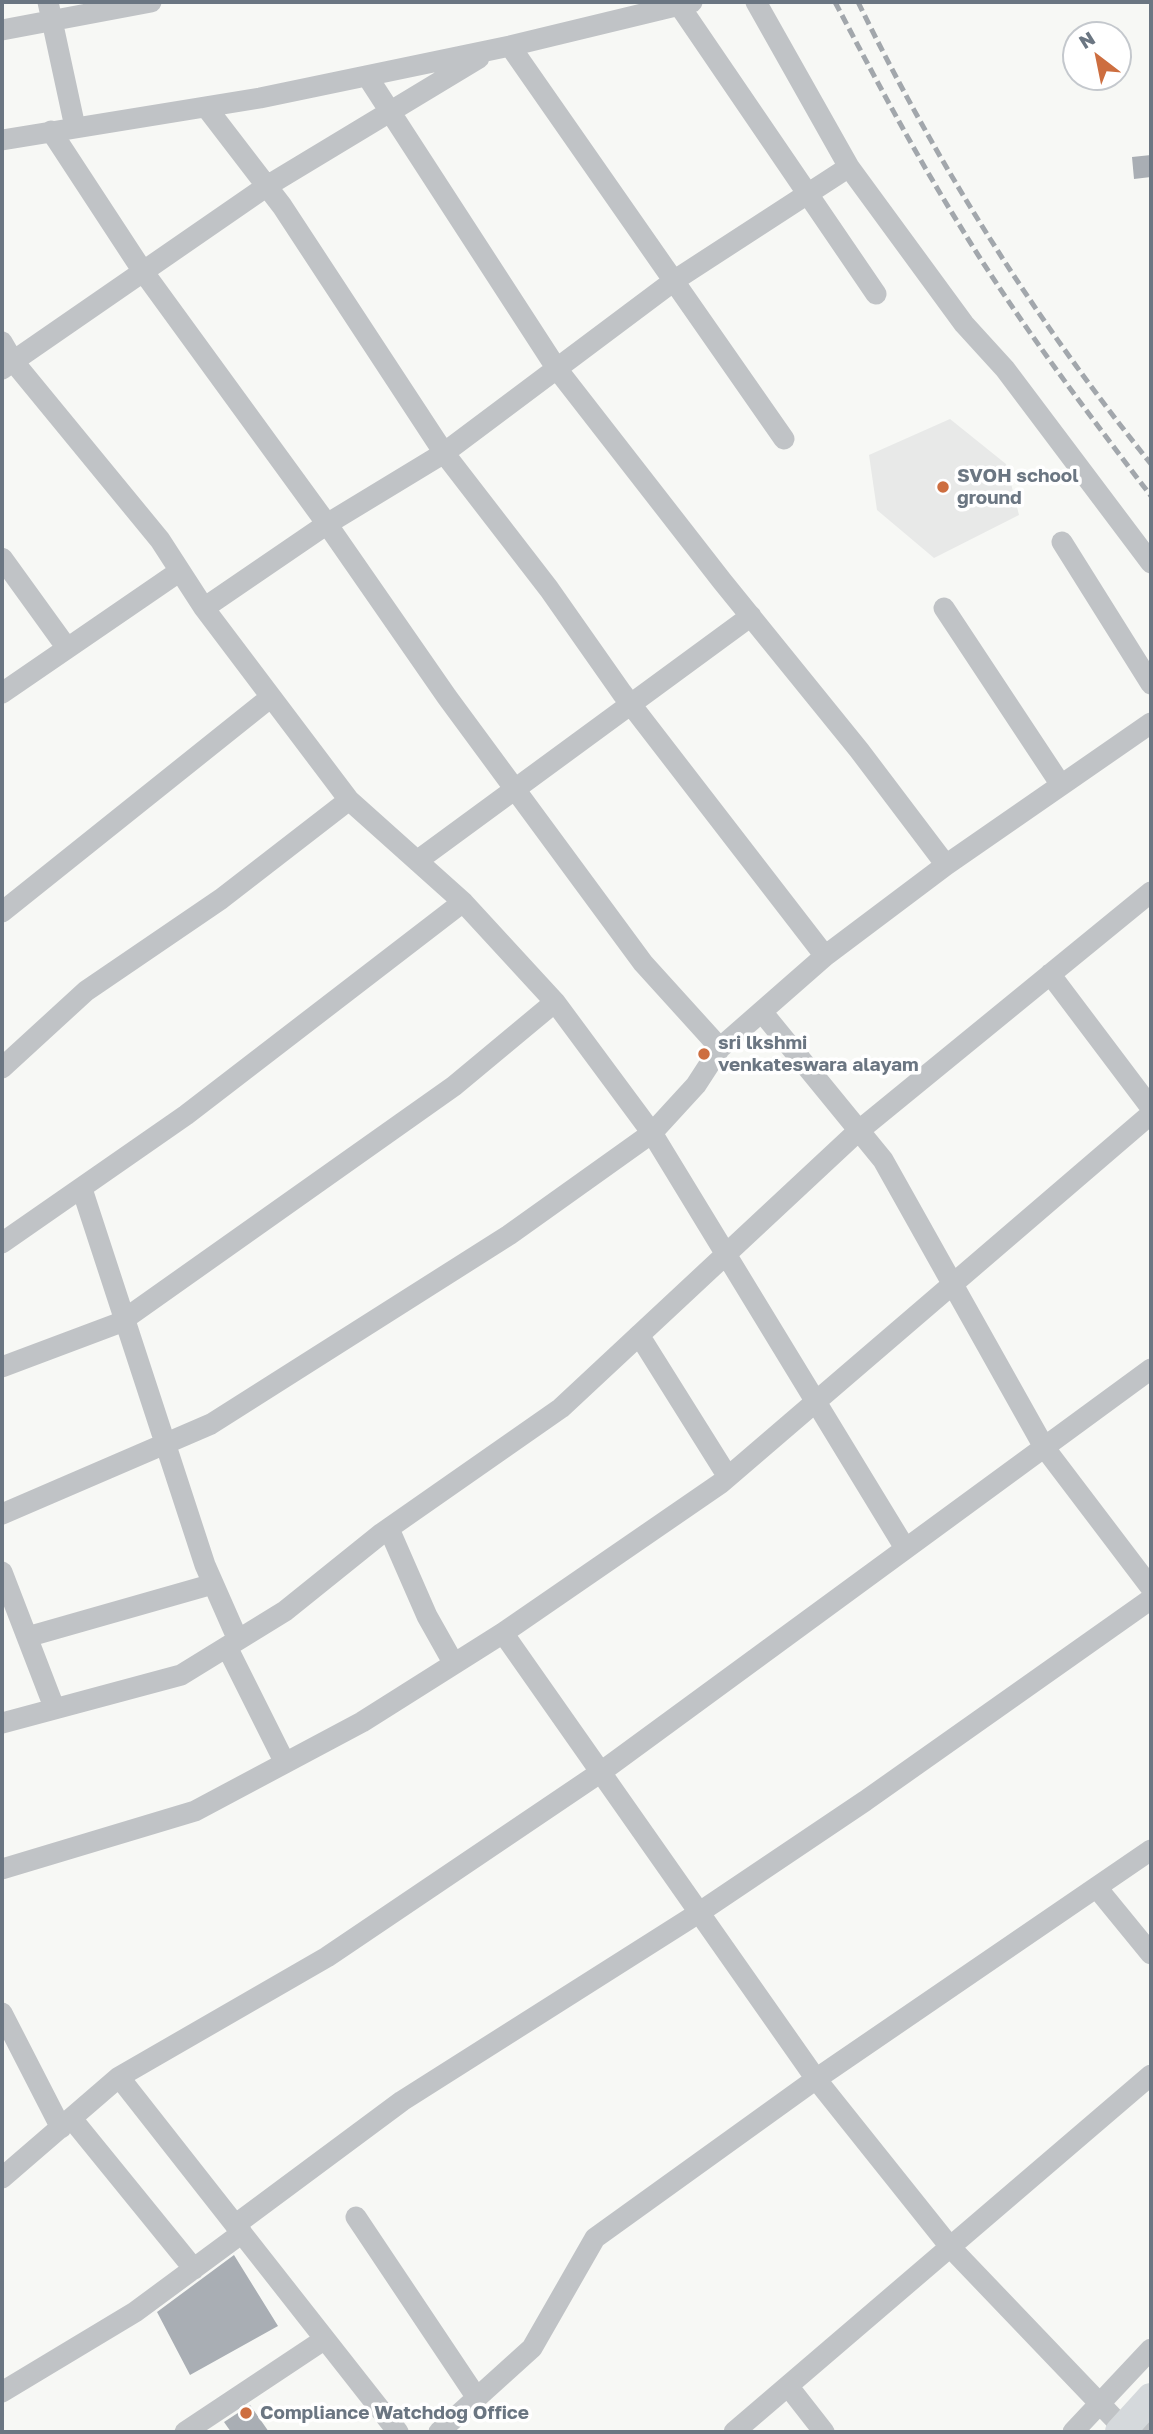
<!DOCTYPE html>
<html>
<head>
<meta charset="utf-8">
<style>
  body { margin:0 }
  #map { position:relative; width:1153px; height:2434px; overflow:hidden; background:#f7f8f5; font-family:"Golos Text",sans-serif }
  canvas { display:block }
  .frame { position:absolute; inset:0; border:4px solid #6b7682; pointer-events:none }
  .north { position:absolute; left:1062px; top:21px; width:70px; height:70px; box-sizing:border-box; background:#fff; border:2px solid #c4c8cd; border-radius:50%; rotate:328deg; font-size:19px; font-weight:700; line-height:28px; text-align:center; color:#6b7682 }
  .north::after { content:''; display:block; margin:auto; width:24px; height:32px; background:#cd6e40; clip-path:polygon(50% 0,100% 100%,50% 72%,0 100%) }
</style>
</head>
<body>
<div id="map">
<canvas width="1153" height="2434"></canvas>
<div class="frame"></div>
<div class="north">N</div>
</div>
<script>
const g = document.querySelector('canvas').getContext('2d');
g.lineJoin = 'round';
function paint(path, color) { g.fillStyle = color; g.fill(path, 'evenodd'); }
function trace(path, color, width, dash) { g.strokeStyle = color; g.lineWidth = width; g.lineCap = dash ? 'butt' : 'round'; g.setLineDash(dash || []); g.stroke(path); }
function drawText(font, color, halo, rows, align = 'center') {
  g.font = font + ' "Golos Text",sans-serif'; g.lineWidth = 7; g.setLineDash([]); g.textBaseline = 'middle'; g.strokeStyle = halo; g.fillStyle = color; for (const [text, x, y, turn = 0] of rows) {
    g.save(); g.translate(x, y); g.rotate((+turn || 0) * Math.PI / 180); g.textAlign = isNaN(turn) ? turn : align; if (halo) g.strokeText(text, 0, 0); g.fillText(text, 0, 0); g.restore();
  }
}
paint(new Path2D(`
  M950 419 1006 464 1019 515 934 558 877 510 869 455Z`), '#e8e9e8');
paint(new Path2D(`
  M1151 155V177L1134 179 1132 157Z
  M234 2255 278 2326 190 2375 157 2312Z
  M250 2405 269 2432H231L224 2422Z`), '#a9aeb4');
trace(new Path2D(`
  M48 2 75 127
  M756 2 849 167 964 324 1005 369 1151 563
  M679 5 876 294
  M2 30 151 2
  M510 46 784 439
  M367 76 557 369 722 581 859 750 946 865
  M206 107 282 206 444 453 549 589 622 693 825 956
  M51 131 142 270 327 524 447 697 643 963 720 1048
  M2 140 260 98 510 46 692 2
  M2 342 13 361 160 540 204 608 349 800 463 902 555 1002 652 1133 905 1548
  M2 369 267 186 479 58
  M1062 542 1151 684
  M2 558 67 648
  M204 608 327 524 444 453 675 280 849 167
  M944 608 1061 785
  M2 693 180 571
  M417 861 751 616
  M2 912 271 697
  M1050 974 1151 1108
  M762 1012 883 1160 1044 1447 1151 1588
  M2 1068 86 991 221 899 349 800
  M82 1189 205 1565 238 1640
  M2 1243 186 1115 463 902
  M639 1335 728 1477
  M2 1367 119 1323 454 1086 555 1002
  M2 1514 211 1424 509 1235 652 1133 696 1085 720 1048 825 956 946 865 1151 723
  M389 1529 427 1616 454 1664
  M2 1572 54 1707
  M503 1633 816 2079 951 2248 1127 2432
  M27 1637 213 1584
  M227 1647 285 1763
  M2 1723 181 1675 285 1611 382 1533 561 1408 856 1133 1151 892
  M2 1869 195 1811 362 1722 503 1633 721 1483 1151 1114
  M1097 1888 1151 1954
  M2 2013 61 2128
  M119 2077 398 2432
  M72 2119 194 2269
  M2 2178 119 2077 327 1957 601 1772 1151 1369
  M356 2217 477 2398
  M235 2225 402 2101 697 1914 865 1801 1151 1599
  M788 2386 824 2432
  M2 2392 135 2312 242 2233
  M185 2432 325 2339
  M439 2432 532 2348 595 2238 816 2079 1151 1850
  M734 2432 1151 2075
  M1073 2432 1151 2349
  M1147 2432 1151 2428`), '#c0c3c6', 21);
trace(new Path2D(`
  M1120 2432 1151 2398`), '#d5d9dc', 30);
trace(new Path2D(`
  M835 2C874 76 913 150 957 221 1015 317 1083 407 1151 496
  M858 2C938 166 1036 321 1151 464`), '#a2a7ac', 5, [10, 5]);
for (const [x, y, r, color] of [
  [943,487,7,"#cd6e40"],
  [704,1054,7,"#cd6e40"],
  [246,2413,7,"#cd6e40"]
]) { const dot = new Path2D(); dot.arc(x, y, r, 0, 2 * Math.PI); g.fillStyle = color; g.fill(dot); trace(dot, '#fff', 2.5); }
drawText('bold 19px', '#6b7682', '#fff', [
  ["SVOH school",957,476],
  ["ground",957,498],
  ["sri lkshmi",718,1043],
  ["venkateswara alayam",718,1065],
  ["Compliance Watchdog Office",260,2413]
], 'left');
</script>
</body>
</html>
